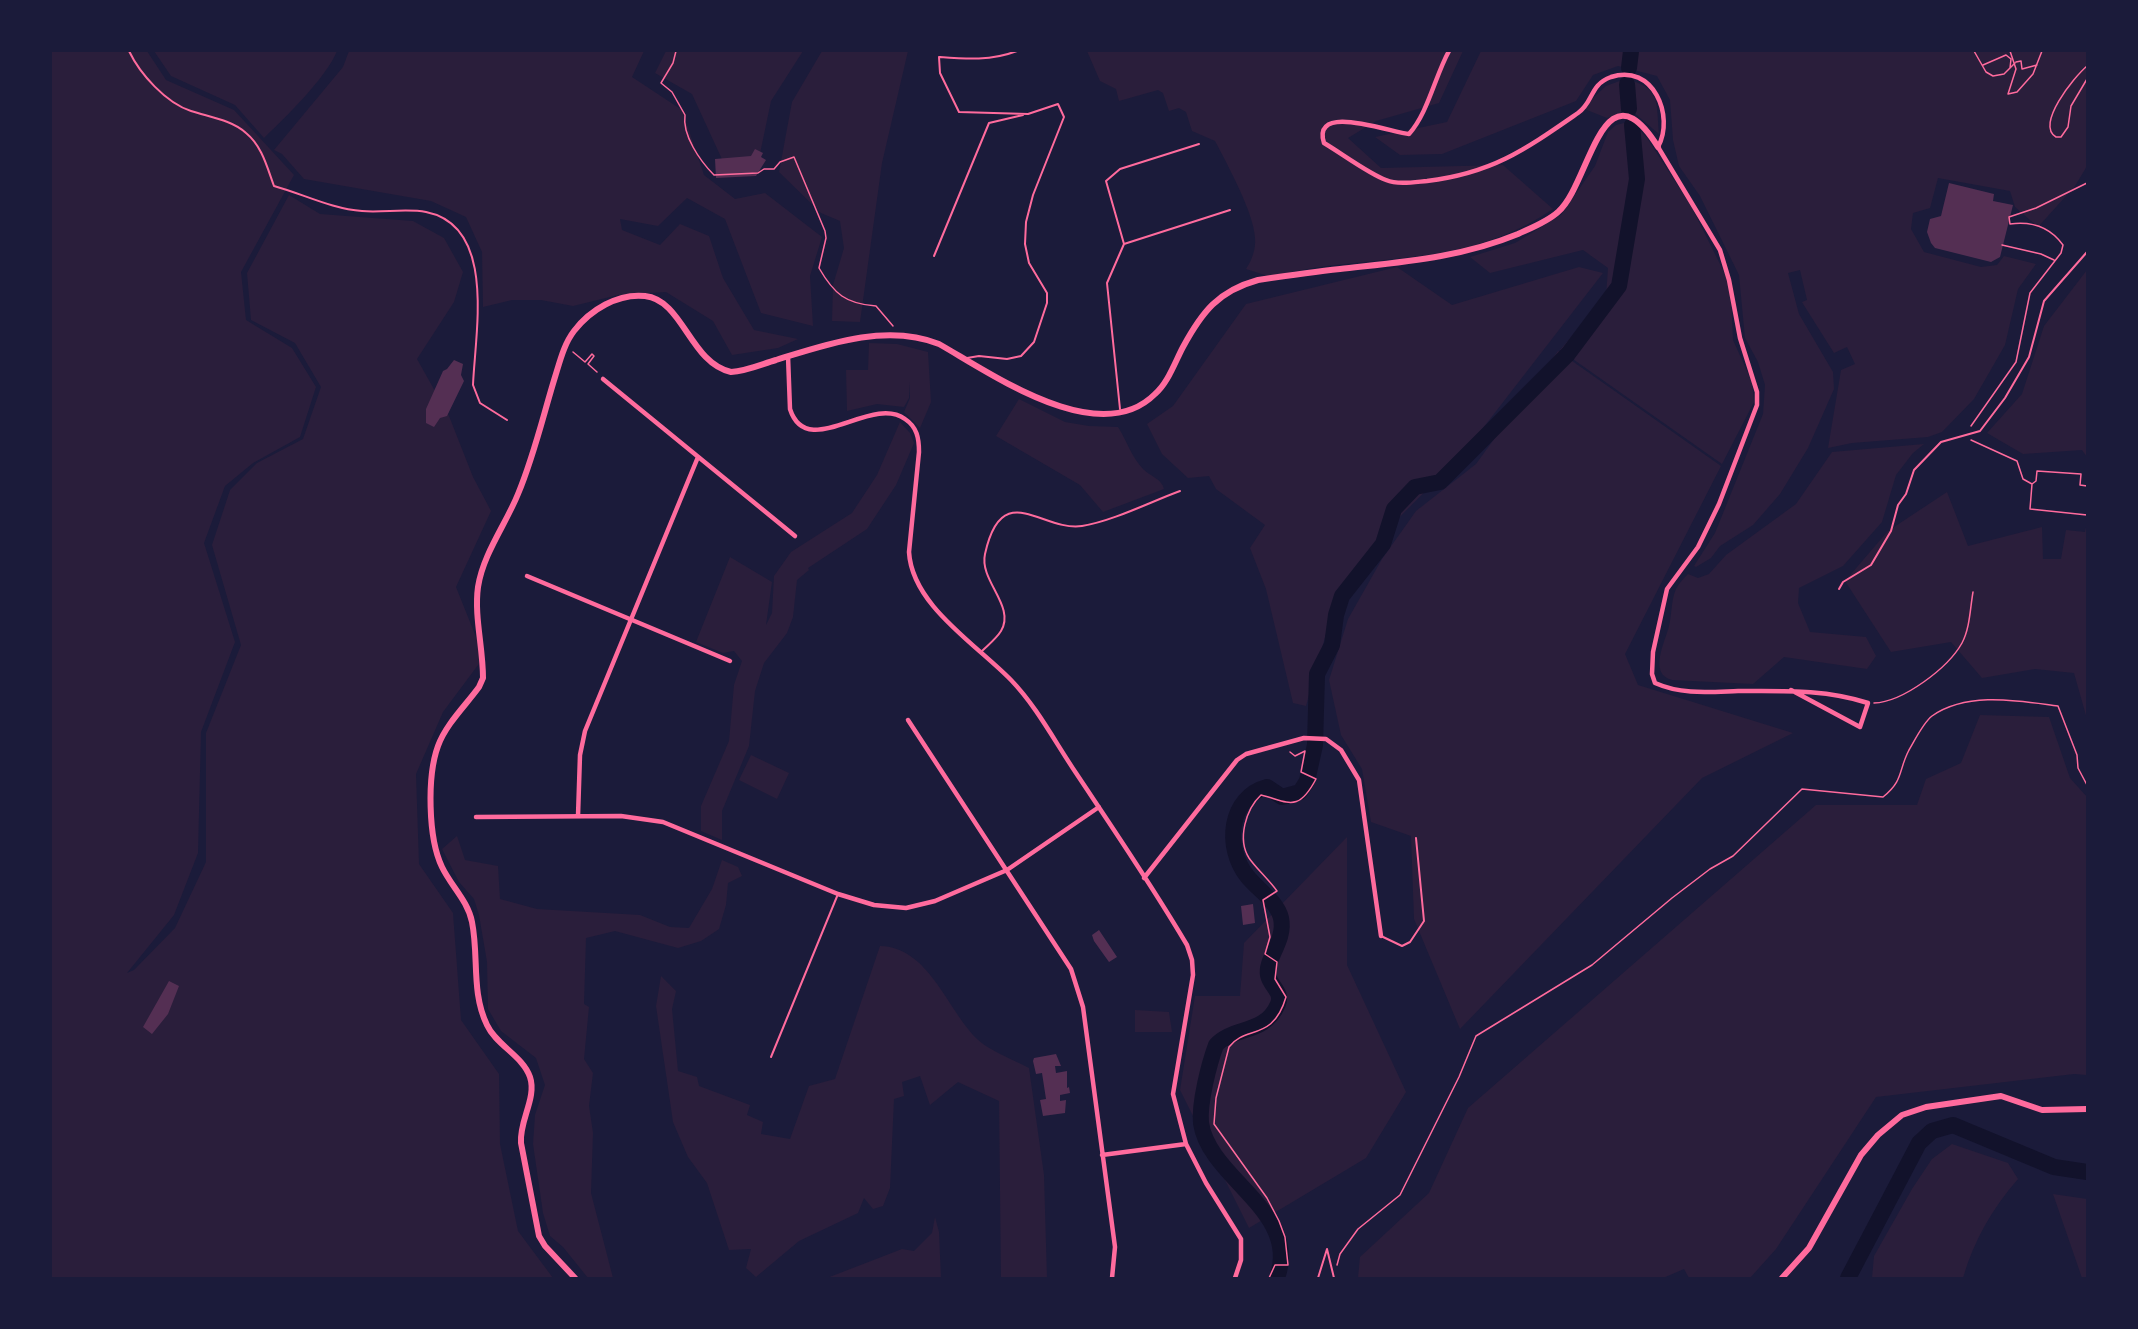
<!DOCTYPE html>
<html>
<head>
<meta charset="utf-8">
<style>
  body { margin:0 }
  #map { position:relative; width:2138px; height:1329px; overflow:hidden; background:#1b1b3a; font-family:Barlow,sans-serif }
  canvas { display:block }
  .frame { position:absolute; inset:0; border:52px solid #1b1b3a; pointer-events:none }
</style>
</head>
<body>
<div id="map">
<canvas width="2138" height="1329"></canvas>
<div class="frame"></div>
</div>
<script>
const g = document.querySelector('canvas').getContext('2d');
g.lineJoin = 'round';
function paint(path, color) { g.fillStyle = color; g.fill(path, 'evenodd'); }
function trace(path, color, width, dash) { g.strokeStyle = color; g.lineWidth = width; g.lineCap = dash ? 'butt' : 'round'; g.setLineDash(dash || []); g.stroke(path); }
paint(new Path2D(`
  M51 51H147L166 80 234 110 294 175 241 272 246 320 292 348 316 387 300 437 253 463 225 486 204 543 235 642 201 732 198 853 174 915 127 973 134 970 175 928 206 862V733L241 645 212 545 230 490 257 463 303 439 321 387 295 343 251 320 247 273 289 195 320 214 413 221 444 238 463 272 454 302 417 359 449 416 473 477 491 511 456 587 484 657 443 712 416 774 419 864 453 913 461 1020 499 1074 500 1144 518 1231 553 1278H51Z
  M154 51H337C326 78 286 117 264 138L235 105 171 76Z
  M349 51H644L632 77 682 110 704 175 735 199 765 193 822 237 810 276 813 326 761 313 725 219 687 198 658 226 620 219 622 230 660 245 680 224 709 236 723 278 754 330 798 339 778 348 732 355 713 321 666 292 618 295 573 306 541 300H512L483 307 482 252 466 217 431 201 304 179 282 154 274 150 343 67Z
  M666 51H803L771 101 756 173 740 177 726 168 692 94 655 73Z
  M822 51H908L882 163 860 322 832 321 833 285 844 248 840 221 821 213 779 172 792 102Z
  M1087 51H1463L1439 103 1376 121 1348 138 1381 168 1503 165 1553 209C1484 256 1416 256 1335 265 1313 267 1290 273 1268 276L1246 269C1252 260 1256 249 1255 238 1254 213 1227 164 1215 141L1192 131 1186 112 1179 108 1169 111 1163 93 1158 90 1119 101 1116 89 1100 81Z
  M1481 51H2087V166L2075 186 2038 227 2015 207 2010 191 1938 178 1930 208 1913 213 1911 229 1924 252 1981 267 1997 265 2004 256 2036 264 2018 289 2005 345 1974 399 1942 432 1928 437 1852 443 1828 448 1841 370 1855 364 1847 347 1834 353 1805 307 1802 302 1807 300 1800 270 1788 273 1799 314 1833 372 1834 389 1808 448 1780 494 1753 525 1720 546 1711 558 1696 567 1694 566 1715 533 1763 414 1765 385 1758 362 1745 338 1739 275 1700 196 1679 166 1673 140 1670 100 1657 76 1618 66 1593 75 1576 101 1442 154 1400 155 1375 137 1447 122Z
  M1625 79C1661 88 1656 100 1659 134L1633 112 1607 118 1582 108 1606 86Z
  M1624 123 1636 126 1647 138 1691 206 1725 274 1731 294 1733 340 1752 382 1754 402 1722 464 1560 350 1606 296 1608 268 1583 250 1490 273 1470 257 1515 243 1561 215 1595 166 1608 132 1616 125Z
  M1397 267 1452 305 1579 267 1603 273 1466 450 1383 534 1335 601 1306 706 1293 703 1266 589 1250 548 1265 525 1216 489 1209 476 1188 478 1162 454 1147 424 1173 406 1246 304Z
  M2087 270V457L2082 450 2023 454 1987 433 2022 394 2044 326Z
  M869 343 897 344 928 352 931 402 920 428 904 412 910 398 909 382V398L904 407 877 404 847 411 846 370H868Z
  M1558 351 1721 466 1625 654 1638 685 1793 733 1702 778 1460 1029 1414 919 1411 836 1371 822 1362 769 1341 735 1329 680 1348 619 1382 559 1416 511 1476 464Z
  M1019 399 1065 422 1089 426 1118 427C1127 441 1131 456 1143 469 1150 476 1162 479 1164 489L1103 512 1080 485 996 436Z
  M900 422 910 433 914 443 896 485 867 529 808 568 809 570 797 580 793 617 787 633 764 663 755 691 749 746 722 811V840L701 831V806L729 741 734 685 742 661 734 651 723 653 696 642 730 557 772 582 766 625 772 613 774 576 791 552 852 513 877 475Z
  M1924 444 1913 453 1896 475 1882 522 1843 566 1799 588 1798 603 1810 632 1866 637 1876 656 1867 669 1784 657 1753 684 1672 680C1648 674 1665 642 1669 626 1672 614 1671 600 1676 589 1679 583 1684 578 1688 574L1698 578 1709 574 1726 555 1796 504 1832 452Z
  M1947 492 1968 546 2042 527 2043 559H2061L2066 530 2085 532 2087 523V719L2074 673 2035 669 1982 678 1951 642 1891 652 1845 581 1888 531Z
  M1980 715 2049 717 2070 778 2087 797V1075L2074 1074 1876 1097 1776 1249 1750 1278H1689L1684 1269 1663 1278H1358L1360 1257 1429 1193 1468 1108 1816 805H1917L1926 779 1961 763Z
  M751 755 789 773 777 799 739 780Z
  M457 836 465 860 498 866 500 899 537 909 640 915 670 927 689 928 712 889 722 860 738 867 742 876 728 883 726 905 719 929 701 941 678 948 615 931 586 938 584 1004 589 1007 584 1059 593 1073 589 1106 593 1133 591 1193 613 1278H588L563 1247 550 1236 543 1213 533 1144 535 1115 545 1085 536 1058 501 1031 488 1009 487 962 479 915 474 899 459 882 442 849Z
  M1347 837V965L1406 1092 1366 1158 1249 1228 1180 1090 1195 996H1240L1244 943Z
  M880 946C928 947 946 1007 976 1038 986 1049 1014 1060 1029 1068L1044 1175 1047 1278H1001L999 1101 958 1082 930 1105 920 1076 902 1082 904 1096 894 1099 890 1188 883 1206 873 1209 864 1198 858 1213 799 1241 756 1277 746 1268 751 1249 729 1250 707 1183 688 1157 673 1122 656 1006 661 976 676 991 672 1009 678 1071 697 1077 699 1086 750 1105 747 1115 763 1122 761 1134 790 1139 809 1086 835 1079Z
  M1135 1010 1169 1012 1172 1032H1135Z
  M1952 1144 2008 1163 2018 1179C1992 1209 1974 1240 1963 1278H1872L1874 1256 1912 1189 1932 1159Z
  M2053 1194 2087 1199V1278H2082Z
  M935 1217 939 1232 941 1278H827L902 1249 914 1251 932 1233Z`), '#2a1e3b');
trace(new Path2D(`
  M1629 68 1631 51
  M1627 84 1629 109
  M1277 1278C1301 1211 1209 1179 1201 1123 1199 1103 1209 1064 1216 1045 1233 1026 1265 1035 1278 1004 1283 992 1270 986 1268 975 1265 959 1286 941 1281 918 1277 901 1257 889 1247 876 1224 847 1229 797 1267 787L1282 797 1300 792 1307 781 1315 745 1317 674 1332 645 1336 615 1342 596 1383 544 1394 509 1415 487 1440 482 1568 354 1619 286 1637 179 1632 125
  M1848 1278 1919 1143 1932 1131 1953 1125 2054 1167 2087 1172`), '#12122b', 16);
paint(new Path2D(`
  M755 149 763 153 761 157 766 160 756 176 716 178 715 159 751 156Z
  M1949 183 1994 194 1993 201 2013 205 2000 257 1991 262 1935 248 1931 243 1927 232 1930 219 1941 216Z
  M454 360 463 364 461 375 464 381 447 416 440 418 434 427 426 423V409L443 371 447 369Z
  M1253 904 1255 923 1243 925 1241 906Z
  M1099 930 1117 957 1109 962 1094 941 1092 935Z
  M169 981 179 986 168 1014 152 1034 143 1027Z
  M1056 1054 1061 1066H1055L1056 1073 1067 1071V1088L1069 1087 1070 1093 1060 1095V1101L1066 1100 1065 1113 1043 1116 1040 1100 1046 1099 1042 1073 1036 1074 1033 1061 1034 1058Z`), '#542f53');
trace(new Path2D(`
  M676 51 673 63 661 83 672 92 685 115C682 135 700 161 714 175L758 173 764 169H774L780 162 794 157 825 231 826 238 819 268C834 294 846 304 876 306L893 326
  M1974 51 1986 72 1993 76 2004 74 2015 63
  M2010 51 2016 69 2008 94 2017 92 2033 74 2042 51
  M2016 62 2021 61 2022 69 2037 65
  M1983 65 2006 55 2011 59 2010 68
  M2087 66C2074 77 2035 125 2056 137H2061L2068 127 2071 106 2087 79
  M2002 245 2041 254 2054 260
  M573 352 585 362 592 354 594 356 588 364 597 372
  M1971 426 2016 362 2030 293 2061 253 2063 245C2050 227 2032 221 2010 224L2009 217 2036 208 2087 183
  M1971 440 2017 461 2023 479 2032 484
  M2087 486 2080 485 2081 474 2037 471 2036 481 2032 484 2030 509 2087 515
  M1874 703C1903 702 1948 668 1962 643 1970 628 1970 609 1973 592
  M1337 1265 1340 1254 1358 1229 1400 1195 1459 1077 1476 1036 1592 965 1672 898 1710 869 1733 856 1802 789 1883 797C1904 780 1898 771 1909 750 1915 740 1923 723 1932 716 1968 691 2019 701 2058 706L2077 755 2078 768 2087 785
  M1269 1278 1275 1265H1288L1285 1237 1279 1221 1267 1198 1214 1124 1216 1098 1229 1047C1245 1025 1273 1042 1286 997L1275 979 1277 962 1265 954 1270 937 1263 900 1277 891C1269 880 1255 867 1249 858 1237 839 1246 809 1261 795 1289 802 1298 813 1316 779L1301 772 1305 751 1295 756 1290 752`), '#ff6b9d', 1.5);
trace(new Path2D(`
  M129 51C140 74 166 103 191 111 209 117 232 120 246 133 262 146 267 167 274 186 303 194 332 209 362 211 382 213 406 208 426 212 497 226 475 333 473 385L480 403 507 420
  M1124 244 1230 210
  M934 256 989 123 1023 115
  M967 358 979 356 1007 359 1021 356 1034 342 1047 303V293L1029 263 1025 244 1026 222 1033 195 1064 117 1058 104 1028 114 959 112 940 73 939 57C966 59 991 61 1017 51
  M1120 409 1107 283 1124 244 1106 181 1120 169 1199 144
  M1839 589 1843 582 1871 565 1891 531 1898 505 1906 494 1914 470 1941 442 1980 431 2005 398 2029 357 2044 301 2087 252
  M982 651C988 645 996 639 1001 631 1016 606 979 581 985 554 1002 477 1042 532 1082 526 1113 521 1150 502 1180 491
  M1381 936 1402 946 1410 942 1424 921 1416 838
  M771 1057 838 894
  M1318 1278 1327 1249 1334 1278`), '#ff6b9d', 2);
trace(new Path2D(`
  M1449 51C1435 76 1428 113 1409 134 1392 133 1311 102 1324 143 1341 153 1369 174 1386 180 1398 185 1415 182 1427 181 1493 173 1526 149 1578 113 1594 102 1589 85 1611 77 1653 63 1675 116 1658 147L1720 250 1729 280 1740 338 1757 392V405L1719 504 1698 547 1667 589 1653 652 1652 674 1655 683C1682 695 1709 692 1738 691 1782 691 1825 689 1868 703L1860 727 1791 690
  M788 356 790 409C807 462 871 394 905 419 917 427 919 438 919 452L909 552C912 605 976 644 1011 680 1037 707 1055 742 1076 773 1114 830 1153 887 1187 945L1192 960 1193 975 1173 1094 1186 1144 1206 1183 1241 1239V1260L1235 1278
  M603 379 795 536
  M527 576 730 661
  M908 720 1071 969 1083 1007 1115 1247 1112 1278
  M578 816 580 755 585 731 698 457
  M476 817 621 816 663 822 838 894 874 905 906 908 935 901 1007 870 1099 807
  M1144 878 1237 760 1246 754 1304 738 1326 739 1341 750 1359 780 1381 936
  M1102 1155 1186 1144`), '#ff6b9d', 4.5);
trace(new Path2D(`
  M575 1278 545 1246 539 1236 521 1143C519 1121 537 1098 530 1077 523 1056 496 1045 487 1025 471 992 479 957 472 922 468 901 451 886 442 867 428 838 427 776 438 746 446 724 466 705 479 687L483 678C483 647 474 616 478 587 483 554 506 524 518 494 534 456 543 416 555 377 560 361 564 344 574 331 590 310 618 293 645 296 683 300 690 363 731 372 747 371 762 364 776 360 827 344 887 323 939 344 992 374 1099 450 1155 394 1168 383 1175 362 1183 347 1202 312 1218 291 1258 280 1285 276 1312 272 1340 269 1401 262 1460 258 1518 234 1531 228 1547 222 1558 212 1590 185 1602 58 1658 147
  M1782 1278 1809 1248 1861 1155 1878 1135 1902 1115 1926 1107 2001 1096 2042 1110 2087 1109`), '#ff6b9d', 6);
</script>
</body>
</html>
